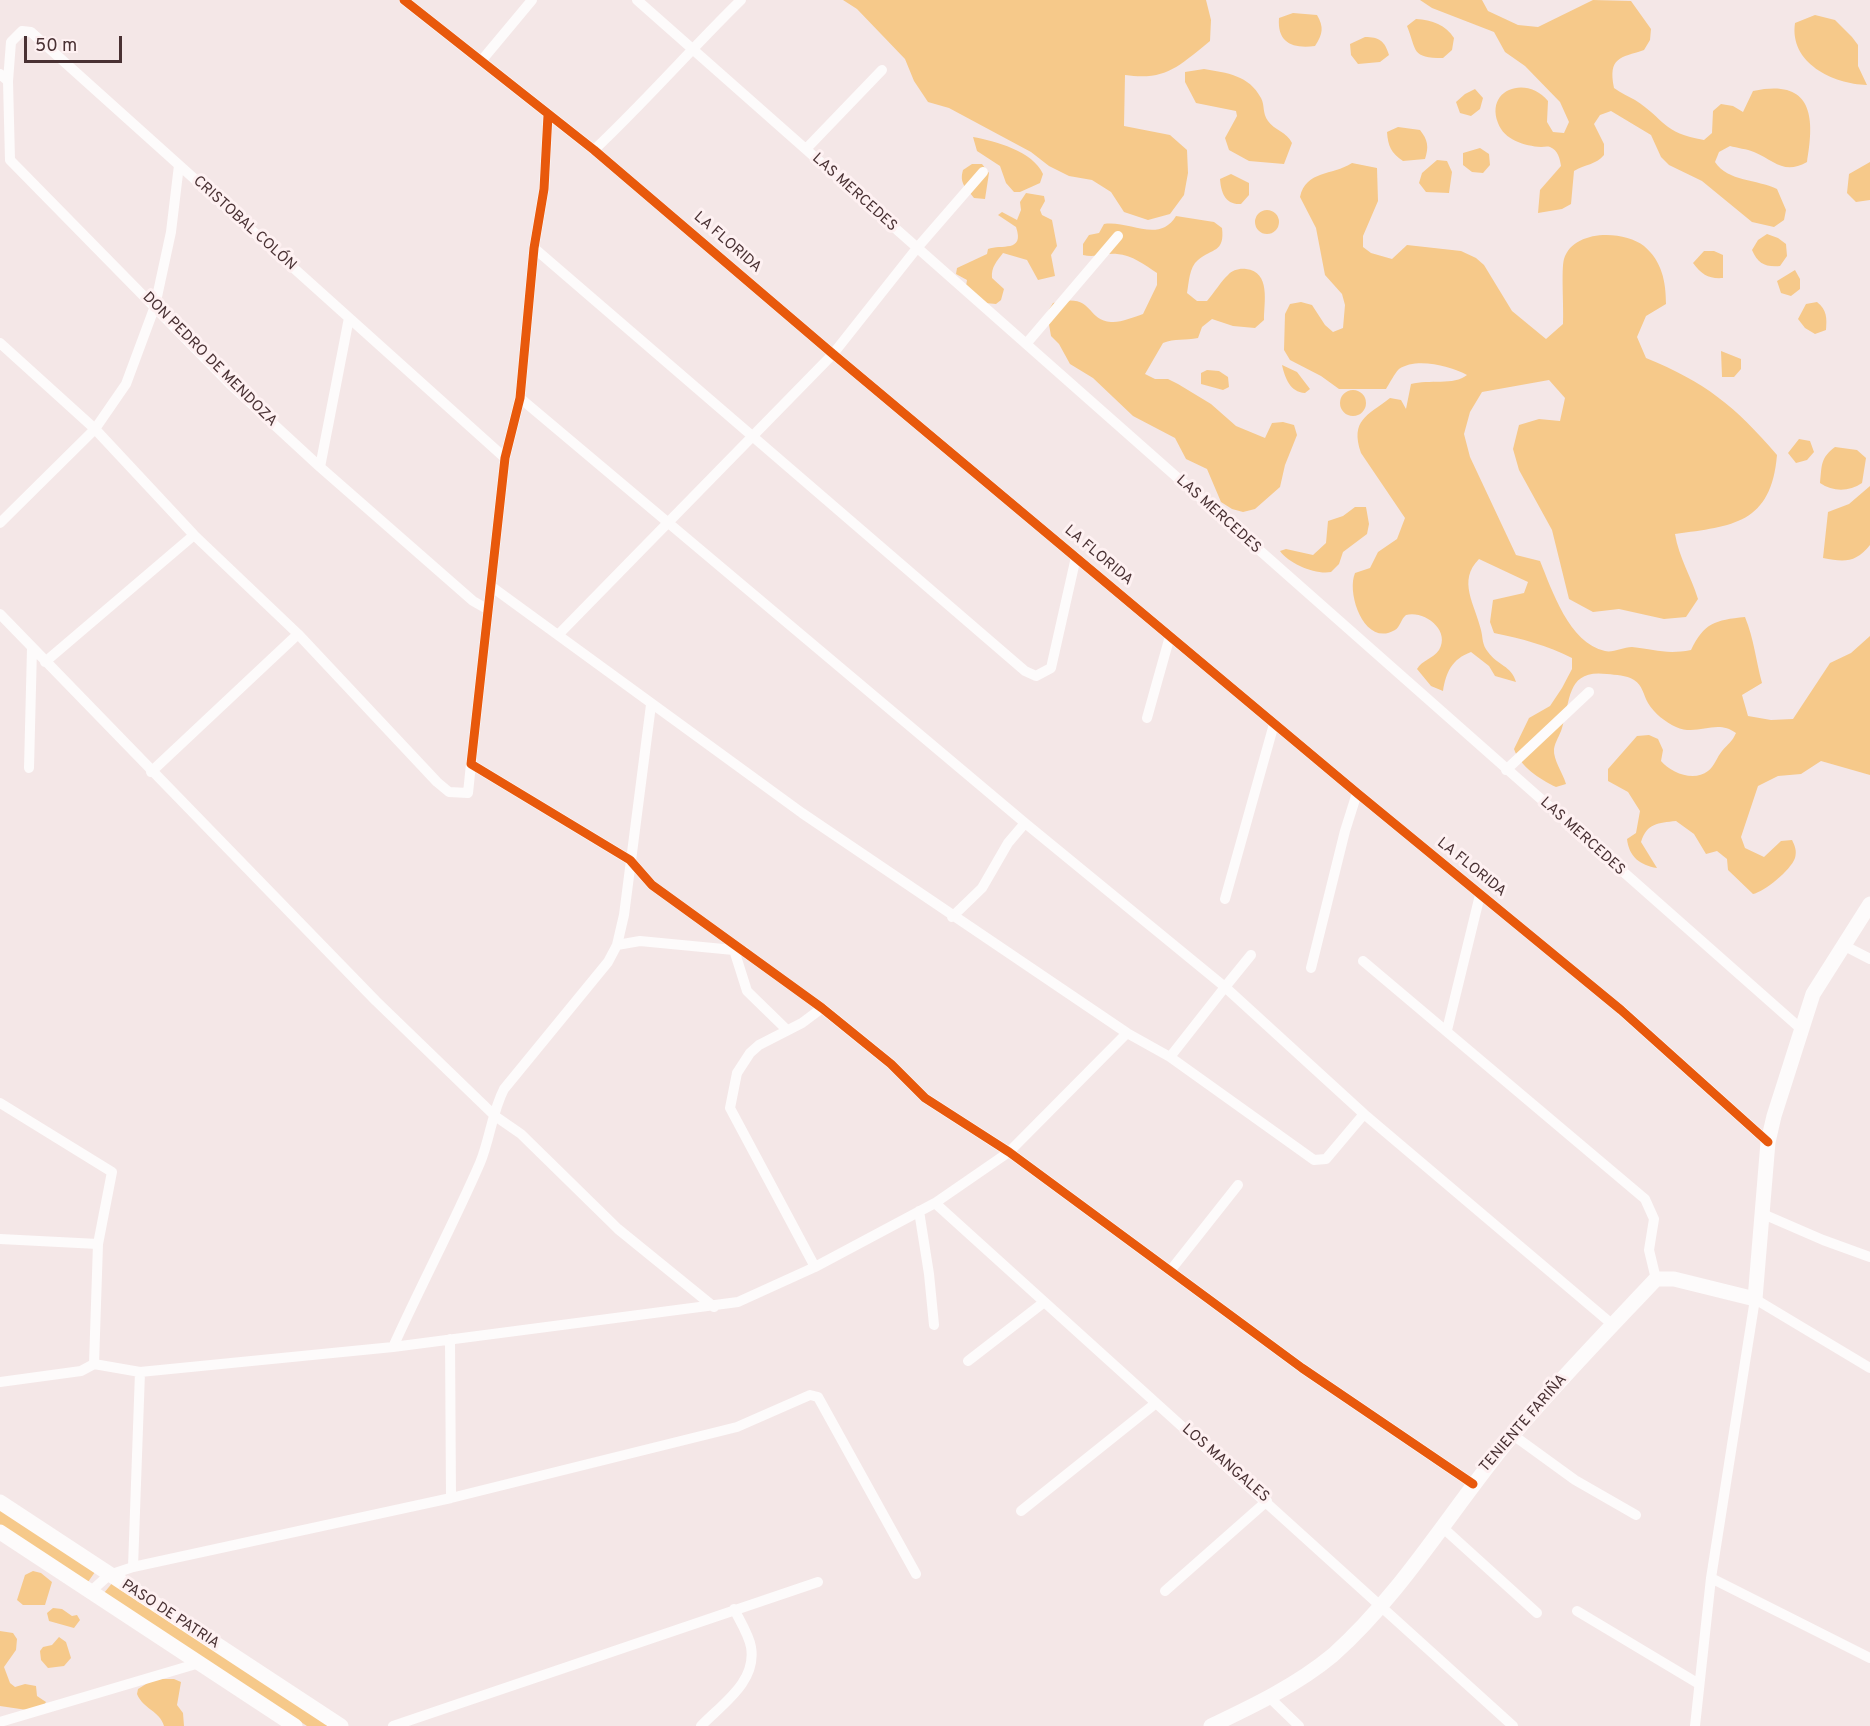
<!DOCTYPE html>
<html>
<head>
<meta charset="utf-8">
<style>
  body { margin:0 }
  #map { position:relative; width:1870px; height:1726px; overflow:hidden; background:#f4e7e7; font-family:Overpass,sans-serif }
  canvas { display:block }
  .scale { position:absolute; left:24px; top:36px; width:98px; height:27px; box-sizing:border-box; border:3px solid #493133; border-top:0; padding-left:8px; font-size:18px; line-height:21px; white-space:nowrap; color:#493133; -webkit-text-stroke:4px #fef1f2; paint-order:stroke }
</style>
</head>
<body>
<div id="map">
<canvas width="1870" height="1726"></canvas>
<div class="scale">50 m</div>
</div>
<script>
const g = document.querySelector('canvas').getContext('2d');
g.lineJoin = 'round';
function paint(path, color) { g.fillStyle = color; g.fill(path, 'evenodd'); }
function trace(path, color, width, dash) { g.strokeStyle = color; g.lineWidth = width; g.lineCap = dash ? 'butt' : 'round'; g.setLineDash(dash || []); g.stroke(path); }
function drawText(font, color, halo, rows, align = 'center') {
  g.font = font + ' Overpass,sans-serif'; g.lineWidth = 6; g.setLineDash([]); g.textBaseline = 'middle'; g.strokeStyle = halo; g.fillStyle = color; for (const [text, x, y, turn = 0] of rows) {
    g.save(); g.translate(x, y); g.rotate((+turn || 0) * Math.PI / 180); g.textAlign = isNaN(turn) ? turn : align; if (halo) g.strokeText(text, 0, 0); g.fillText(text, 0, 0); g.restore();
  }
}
paint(new Path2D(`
  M843 0H1206L1211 20 1210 41C1179 66 1166 81 1125 75L1124 126 1170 135 1187 150 1188 173 1184 195 1170 214 1148 220 1124 212 1111 192 1092 180 1069 176 1049 166 1031 152 949 108 928 102 914 81 905 59 857 9Z
  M1420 0H1482L1488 11 1518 25 1538 27 1593 0 1631 1 1651 29 1650 40 1644 50C1620 58 1608 57 1614 88 1621 93 1628 96 1635 100 1665 119 1662 133 1704 140L1712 133 1713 111 1721 104 1733 106 1743 112 1753 91C1813 78 1815 117 1807 162 1784 175 1775 161 1754 152 1747 149 1737 148 1730 146L1719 152 1715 162C1728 182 1757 179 1777 189L1786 210 1784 220 1774 227 1752 222 1702 181 1669 165 1661 157 1651 135 1611 111 1600 115 1594 124 1604 144V155C1596 165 1585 164 1574 171L1571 204 1562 209 1538 213 1540 190 1561 166C1560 159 1558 150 1550 147 1547 146 1544 147 1541 147 1525 146 1504 140 1498 123 1485 89 1527 75 1548 101L1547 122 1553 132 1564 133 1569 122 1560 102 1525 66 1505 52 1494 32 1432 8Z
  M1293 13 1317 15C1324 27 1323 34 1315 46 1293 49 1277 43 1279 18Z
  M1815 15 1835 20 1852 37 1858 45V66L1867 85C1833 84 1789 63 1795 23Z
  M1416 19C1432 20 1446 25 1454 38L1452 50 1443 58C1411 58 1417 51 1407 26Z
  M1365 37C1379 37 1385 41 1389 55L1380 62 1358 64 1351 55 1350 44Z
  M1204 69C1227 73 1249 75 1261 98 1265 105 1262 113 1268 121 1274 130 1287 132 1292 143L1284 164 1249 161 1229 150 1225 138 1237 116 1236 111 1196 103 1185 82V72Z
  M1475 89 1483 98 1480 109 1471 116 1460 113 1456 102 1465 94Z
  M1398 127 1420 130C1428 140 1429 147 1425 159L1403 161C1391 153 1388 146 1387 132Z
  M973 137C995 141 1033 151 1043 174L1040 183 1020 192H1014L1006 183 1000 166 977 151Z
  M1480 148 1489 154 1490 165 1483 173 1472 172 1463 165V153Z
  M1437 160 1447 161 1452 172 1449 193 1426 192 1419 183 1422 173Z
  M1870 162V200L1856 202 1847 193 1849 174Z
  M1352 163 1377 168 1378 201 1363 236V247L1371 253 1392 259 1407 245 1461 251 1476 258 1484 265 1512 311 1546 339 1563 324C1564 309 1561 269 1564 259 1573 229 1624 230 1644 246 1662 261 1666 282 1666 304L1646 316 1637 337 1646 358C1705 382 1735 406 1777 455 1771 524 1733 526 1675 534 1679 558 1691 576 1698 599L1686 617 1664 619 1619 609 1593 612 1569 599 1552 530 1519 470 1513 449 1519 425 1539 419 1560 421 1565 398 1549 380 1482 392 1470 412 1464 434 1470 457 1516 555 1540 561C1552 590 1569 643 1605 651 1613 653 1623 647 1632 647 1655 649 1665 655 1691 650 1704 623 1715 620 1745 617 1754 639 1756 661 1762 683L1742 695 1748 716 1771 720 1793 719 1830 663 1851 653 1870 636V775L1821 761 1801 774 1778 776 1758 786 1741 837 1745 848 1764 857 1781 841 1792 840C1795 846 1797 851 1795 858 1791 870 1764 892 1753 894L1728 870 1727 859 1717 851 1706 854 1694 834 1676 821C1658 823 1647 823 1641 842L1657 868C1640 865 1629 857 1627 839L1636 833 1640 811 1628 792 1608 781V769L1637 736 1649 735 1658 739 1663 750 1661 761C1671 773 1694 782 1708 771 1714 767 1717 757 1722 751 1728 744 1732 742 1736 733 1716 718 1698 737 1676 727 1665 722 1654 713 1648 703 1643 694 1643 686 1634 680 1626 675 1616 675 1607 674 1567 669 1571 698 1562 728 1560 735 1555 742 1554 749 1553 760 1563 773 1566 784L1556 787C1539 779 1520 766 1514 749L1529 718 1550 706 1562 688 1572 669V658C1547 645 1522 639 1494 633L1490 622 1493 600 1524 593 1528 582 1479 559C1457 581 1475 604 1481 630 1483 638 1482 645 1488 652 1497 665 1512 666 1516 682L1495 676 1489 666 1471 652C1452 659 1446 672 1443 691L1431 686 1417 669C1422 660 1433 659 1439 650 1451 630 1424 610 1406 615 1401 619 1400 627 1395 630 1365 648 1346 594 1355 573L1370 568 1378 552 1397 539 1405 518 1361 453C1350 420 1367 416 1390 398L1401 400 1406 409 1411 384C1429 379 1454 386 1467 375 1451 366 1416 357 1399 369 1394 374 1390 383 1386 389H1339L1321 376 1290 360 1284 350 1285 314 1290 304 1301 302 1312 305 1325 325 1333 332 1343 328 1345 305 1342 294 1325 275 1316 228 1300 197C1306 170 1332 176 1352 163Z
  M972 164H982L989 173 985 199 974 198C966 187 959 184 963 170Z
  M1231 174 1249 183V195L1241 204C1225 205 1221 192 1220 179Z
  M1026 193 1044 196 1045 201 1040 210 1042 215 1052 220 1057 246 1051 255 1055 276 1038 280 1027 260 1003 253C997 261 991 267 992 278L1004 289 1001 300 996 304 985 303 966 286 967 280 956 274 957 268 987 254 988 249C1001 244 1025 253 1016 227L998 215 1002 212 1017 220 1021 210 1020 202Z
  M1255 222a12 12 0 1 1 24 0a12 12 0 1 1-24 0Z
  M1176 216 1214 222 1222 228C1225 253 1212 248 1198 260 1189 267 1189 283 1187 293L1197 301H1207C1214 293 1222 280 1228 275 1232 270 1240 268 1246 269 1271 272 1264 302 1264 320L1255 328 1233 326 1212 319 1202 327 1198 338C1185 341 1175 338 1163 343L1145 374 1155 379H1168L1178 384 1211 404 1236 426 1265 438 1272 423 1283 422 1294 425 1297 435 1285 465 1280 487 1255 509 1243 512 1232 509 1221 502 1207 469 1186 459 1175 438 1133 416 1093 378 1070 364 1059 344 1051 336 1047 313 1053 303C1095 292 1084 319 1111 322 1120 323 1134 317 1143 314L1157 285V273C1145 265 1132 255 1117 254 1105 253 1095 258 1083 255V244L1089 235 1099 233 1104 224C1129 220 1159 244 1176 216Z
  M1767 234 1778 238 1786 244 1787 256 1780 266C1765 267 1758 264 1752 250L1758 240Z
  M1704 251H1714L1723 255V278C1709 279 1702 275 1693 263Z
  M1795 270 1800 279V289L1791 296 1781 293 1777 281Z
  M1817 302C1827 310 1827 318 1826 330L1815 334 1805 328 1798 319 1806 304Z
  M1721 351 1741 359V369L1734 377H1722Z
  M1282 365 1297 372 1310 389 1305 393C1290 392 1285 378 1282 365Z
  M1207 370 1219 371 1228 377 1229 387 1223 390 1201 384V373Z
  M1340 403a13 13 0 1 1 26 0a13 13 0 1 1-26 0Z
  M1799 439 1810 441 1814 452 1807 460 1796 463 1788 453Z
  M1835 447 1857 450 1866 458 1862 483C1849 492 1833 492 1820 483 1822 466 1820 458 1835 447Z
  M1870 486V545C1856 563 1844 562 1823 558L1828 512 1849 504Z
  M1355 507H1366L1369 524 1367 534 1343 552 1339 564 1331 572C1316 575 1289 564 1280 551L1286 549 1313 555 1326 543 1328 521 1343 516Z
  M0 1508 95 1572 88 1582 0 1532Z
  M33 1571 41 1573 52 1582 45 1605H23L17 1600 25 1575Z
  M113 1582 331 1726H307L104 1593Z
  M53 1608 62 1609 72 1616 77 1615 80 1620 74 1628 49 1621 47 1613Z
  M0 1631 13 1633 17 1639 16 1650 4 1667 10 1683 15 1687 25 1684 36 1686 37 1696 46 1702 43 1707 27 1710 0 1706Z
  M59 1637 66 1642 71 1658 64 1666 48 1668 41 1660 40 1651 43 1647 52 1645Z
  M154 1679H174L181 1682 177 1705 183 1713 184 1726H164C160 1711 143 1709 137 1694L138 1689Z`), '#f6c98a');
trace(new Path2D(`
  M404 0 594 150 833 354 1357 793 1621 1010 1768 1142
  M637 0 1800 1028
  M482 60 532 0
  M0 74 8 81 10 160 230 384 320 467 473 601 487 609
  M8 81 11 42 22 31 31 32 505 458
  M548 115 544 189 534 248 520 398 505 458 471 764 630 860 652 885 822 1008 891 1064 925 1098 1009 1152 1302 1368 1473 1484
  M806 149 882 70
  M594 150C645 102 691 49 741 0
  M534 248 1025 671 1036 676 1051 668 1076 557
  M0 343 95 429 194 535 298 634 437 782 449 792 468 793 471 764
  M1026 344 1118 236
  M520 398 1025 823 1225 987 1251 955
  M320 467 349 318
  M0 523 95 429 126 384 155 306 171 232 179 165
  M492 587 802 813 1127 1033 1170 1057 1225 987 1364 1114 1613 1325
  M0 614 376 1001 495 1116 521 1134 618 1229 714 1307
  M558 635 833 354 917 248 983 172
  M45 662 194 535
  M1147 718 1170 636
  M29 768 32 648
  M1506 770 1589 692
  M151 772 298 634
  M1225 899 1274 724
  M952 917 982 888 1008 843 1025 823
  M617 945 640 941 744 951
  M1843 945 1870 959
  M734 950 747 991 787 1030
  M1363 961 1645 1199 1654 1219 1649 1250 1656 1279
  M1311 968 1345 831 1357 793
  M1447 1030 1480 895
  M1170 1057 1314 1160 1326 1159 1364 1114
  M0 1103 112 1172 98 1244 94 1364 140 1372 393 1347 738 1302 815 1267 935 1203 1009 1152 1127 1033
  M935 1203 1513 1726
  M919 1211 929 1274 934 1325
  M1763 1214 1823 1240 1870 1257
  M0 1239 98 1244
  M815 1267 730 1108 737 1073 750 1053 759 1045 802 1023 822 1008
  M1170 1271 1238 1185
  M450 1339 451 1498
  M393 1347C421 1285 453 1225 480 1163 490 1139 492 1112 504 1089L608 962 617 945 624 915 651 705
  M968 1361 1043 1303
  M1870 1368 1755 1299 1711 1578 1870 1658
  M0 1382 81 1371 94 1364
  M1513 1435 1575 1480 1636 1515
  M1021 1511 1156 1403
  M1441 1526 1537 1613
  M133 1567 140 1372
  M1165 1591 1267 1501
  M89 1593 109 1575 133 1567 451 1498 737 1427 810 1395 818 1397 916 1574
  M1577 1611 1699 1684
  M1270 1698 1299 1726
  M0 1722 196 1664
  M393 1726 818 1582
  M701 1726C722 1704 757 1682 751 1647 749 1635 740 1621 734 1609
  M1695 1726 1711 1578`), '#fdfbfb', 10);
trace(new Path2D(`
  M0 1502 341 1726
  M0 1532 295 1726
  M1211 1726C1253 1706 1297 1685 1333 1655 1401 1595 1453 1507 1511 1437 1557 1382 1607 1331 1656 1279H1674L1755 1299 1768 1142 1774 1116 1813 994 1870 904`), '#fdfbfb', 15);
trace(new Path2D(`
  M404 0 594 150 833 354 1357 793 1621 1010 1768 1142
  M548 115 544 189 534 248 520 398 505 458 471 764 630 860 652 885 822 1008 891 1064 925 1098 1009 1152 1302 1368 1473 1484`), '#e8590c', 9);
drawText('15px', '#493133', '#fef1f2', [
  ["LAS MERCEDES",854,193,42],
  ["CRISTOBAL COLÓN",244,224,42],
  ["LA FLORIDA",727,243,41],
  ["DON PEDRO DE MENDOZA",209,360,45],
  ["LAS MERCEDES",1218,515,42],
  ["LA FLORIDA",1098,556,40],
  ["LAS MERCEDES",1582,837,42],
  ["LA FLORIDA",1471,868,39],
  ["TENIENTE FARIÑA",1524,1424,-49],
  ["LOS MANGALES",1225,1464,41],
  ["PASO DE PATRIA",170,1615,33]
]);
</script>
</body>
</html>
